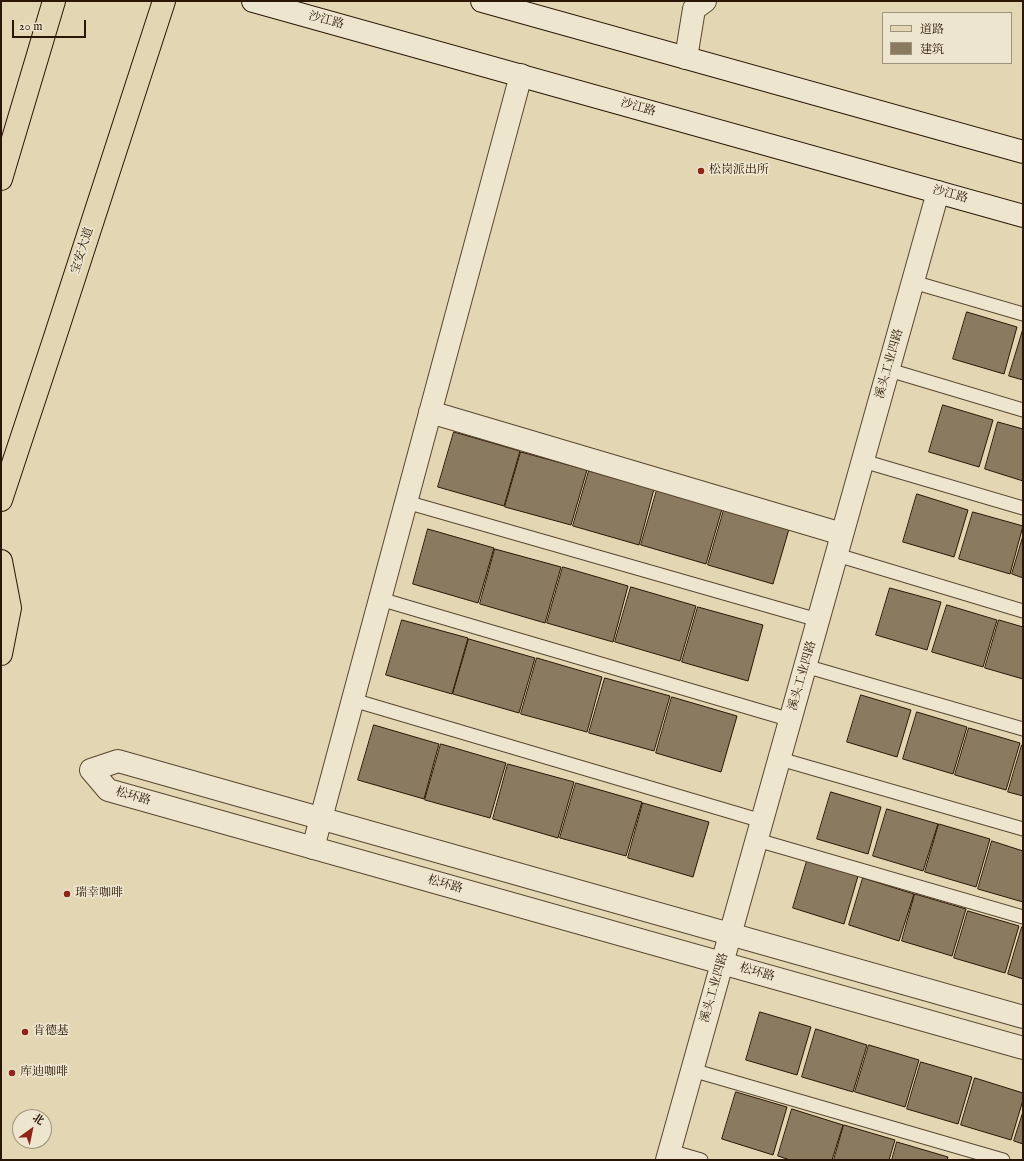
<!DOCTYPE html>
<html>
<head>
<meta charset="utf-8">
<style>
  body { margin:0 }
  #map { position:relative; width:1024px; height:1161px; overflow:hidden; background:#e3d7b3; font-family:"IM FELL English","Noto Serif SC",serif }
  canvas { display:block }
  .frame { position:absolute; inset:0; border:2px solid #291604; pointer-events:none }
  .legend { position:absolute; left:882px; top:12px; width:130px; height:52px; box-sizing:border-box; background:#ede5ce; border:1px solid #9f927d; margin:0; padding:5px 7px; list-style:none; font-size:12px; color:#291604 }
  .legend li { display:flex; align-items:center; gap:8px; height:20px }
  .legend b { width:20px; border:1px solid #9f927d }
  .north { position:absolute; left:12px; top:1109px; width:40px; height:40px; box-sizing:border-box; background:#ede5ce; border:1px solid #9f927d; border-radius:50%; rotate:33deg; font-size:11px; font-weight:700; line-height:16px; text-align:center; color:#291604 }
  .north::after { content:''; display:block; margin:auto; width:14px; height:18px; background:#8f2418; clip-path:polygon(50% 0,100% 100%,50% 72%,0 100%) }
  .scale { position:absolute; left:12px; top:20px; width:74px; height:18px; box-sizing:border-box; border:2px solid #291604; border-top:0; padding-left:5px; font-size:12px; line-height:14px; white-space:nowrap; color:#291604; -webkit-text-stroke:3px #ede5ce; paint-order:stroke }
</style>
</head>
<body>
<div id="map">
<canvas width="1024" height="1161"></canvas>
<div class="frame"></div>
<ul class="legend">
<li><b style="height:5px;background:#e3d7b3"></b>道路</li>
<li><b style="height:11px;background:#8a7a5f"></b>建筑</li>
</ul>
<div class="north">北</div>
<div class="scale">20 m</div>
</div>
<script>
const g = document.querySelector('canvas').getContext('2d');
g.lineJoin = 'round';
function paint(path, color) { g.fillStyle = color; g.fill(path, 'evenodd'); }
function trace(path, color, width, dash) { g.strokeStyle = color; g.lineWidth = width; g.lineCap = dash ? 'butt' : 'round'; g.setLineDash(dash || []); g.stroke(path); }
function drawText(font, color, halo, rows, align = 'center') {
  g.font = font + ' "IM FELL English","Noto Serif SC",serif'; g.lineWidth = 3.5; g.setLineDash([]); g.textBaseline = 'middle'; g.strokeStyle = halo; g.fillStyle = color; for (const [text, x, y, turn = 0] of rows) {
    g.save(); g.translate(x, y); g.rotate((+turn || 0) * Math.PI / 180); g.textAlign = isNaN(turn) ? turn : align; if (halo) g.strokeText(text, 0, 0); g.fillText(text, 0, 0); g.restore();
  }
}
const building = new Path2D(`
  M967 312 1017 327 1004 374 953 359Z
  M1023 329V380L1009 376Z
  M943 405 993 420 979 467 929 452Z
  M998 422 1023 429V481L985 469Z
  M454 432 520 451 504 506 438 487Z
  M521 452 587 470 571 525 505 507Z
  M589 471 654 489 639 545 573 526Z
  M657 490 722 509 706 564 641 545Z
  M917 494 968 510 954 557 903 542Z
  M724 510 789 529 773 584 708 565Z
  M973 512 1023 526 1010 574 959 559Z
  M428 529 494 548 478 603 413 584Z
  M1023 536V578L1012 574Z
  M495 549 561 567 545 623 480 604Z
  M563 567 628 586 613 642 547 623Z
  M631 587 696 606 680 661 615 642Z
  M890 588 941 602 927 650 876 635Z
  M947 605 997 620 983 667 932 652Z
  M698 607 763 625 748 681 682 662Z
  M402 620 468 638 452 694 386 675Z
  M999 620 1023 627V679L985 668Z
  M469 639 535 658 519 713 453 694Z
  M537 658 602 677 587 732 521 714Z
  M605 678 670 696 654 751 589 733Z
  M861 695 911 710 897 757 847 742Z
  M672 697 737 716 721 772 656 753Z
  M917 712 967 727 953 774 903 759Z
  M374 725 439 744 424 799 358 780Z
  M969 728 1020 743 1006 790 955 775Z
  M441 744 506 763 490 818 425 800Z
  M1022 745H1023V796L1008 792Z
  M508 764 574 782 558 838 493 819Z
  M576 783 642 802 626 856 560 838Z
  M831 792 881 807 868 854 817 839Z
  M643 803 709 822 693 877 628 858Z
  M887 809 938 824 923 871 873 856Z
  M939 824 990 839 976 887 925 872Z
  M992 841 1023 851V902L978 889Z
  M807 861 858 876 844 924 793 908Z
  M863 878 914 894 899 941 849 925Z
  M915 894 966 909 952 956 902 941Z
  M968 911 1019 926 1005 973 954 958Z
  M1022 927H1023V979L1008 974Z
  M760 1012 811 1027 797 1075 746 1060Z
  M816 1029 867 1045 853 1092 802 1077Z
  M869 1045 919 1060 905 1107 855 1092Z
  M921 1062 972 1077 958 1124 907 1109Z
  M975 1078 1023 1093V1100L1011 1140 961 1125Z
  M736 1092 787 1107 773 1155 722 1139Z
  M792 1109 843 1125 832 1160H790L778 1156Z
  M1023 1112V1144L1014 1141Z
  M844 1125 895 1140 889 1160H834Z
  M897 1142 948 1157 947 1160H892Z`);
paint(building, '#8a7a5f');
trace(building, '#291604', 1);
const service = new Path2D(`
  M913 282 1023 314
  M889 370 1023 410
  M863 461 1023 508
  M406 502 818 620
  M837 555 1023 611
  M380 599 791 720
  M805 666 1023 729
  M353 700 762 821
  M780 759 1023 829
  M757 840 1023 917
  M692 1070 1003 1160
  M670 1151 701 1160`);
const minor = new Path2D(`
  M686 58 694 9 705 1
  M430 412 842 534
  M313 848 521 75
  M667 1160 938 192`);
const tertiary = new Path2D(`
  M1023 1017 118 761 91 770 108 790 1023 1048`);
const secondary = new Path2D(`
  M253 1 1023 216
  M482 1 1023 152`);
const primary = new Path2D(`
  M1 179 54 1
  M1 500 55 337 164 1
  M1 561 10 608 1 654`);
trace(service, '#584630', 15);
trace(minor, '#584630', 24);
trace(tertiary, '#584630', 24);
trace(secondary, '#291604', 24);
trace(primary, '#291604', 24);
trace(service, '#ede5ce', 13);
trace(minor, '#ede5ce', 22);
trace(tertiary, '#ede5ce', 22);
trace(secondary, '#ede5ce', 22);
trace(primary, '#e3d7b3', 22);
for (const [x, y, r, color] of [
  [701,171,4,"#8f2418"],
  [67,894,4,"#8f2418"],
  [25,1032,4,"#8f2418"],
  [12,1073,4,"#8f2418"]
]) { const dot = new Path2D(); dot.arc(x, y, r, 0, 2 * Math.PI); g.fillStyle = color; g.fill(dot); trace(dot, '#ede5ce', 1.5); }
drawText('12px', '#291604', '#ede5ce', [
  ["沙江路",326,21,15],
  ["沙江路",638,108,16],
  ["沙江路",950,195,15],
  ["宝安大道",83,251,-72],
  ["溪头工业四路",890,364,-74],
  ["溪头工业四路",803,676,-74],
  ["松环路",133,797,16],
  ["松环路",445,885,16],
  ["松环路",757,973,16],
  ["溪头工业四路",715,988,-74]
]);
drawText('12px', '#291604', '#ede5ce', [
  ["松岗派出所",709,171],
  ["瑞幸咖啡",75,894],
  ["肯德基",33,1032],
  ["库迪咖啡",20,1073]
], 'left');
</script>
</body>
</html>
